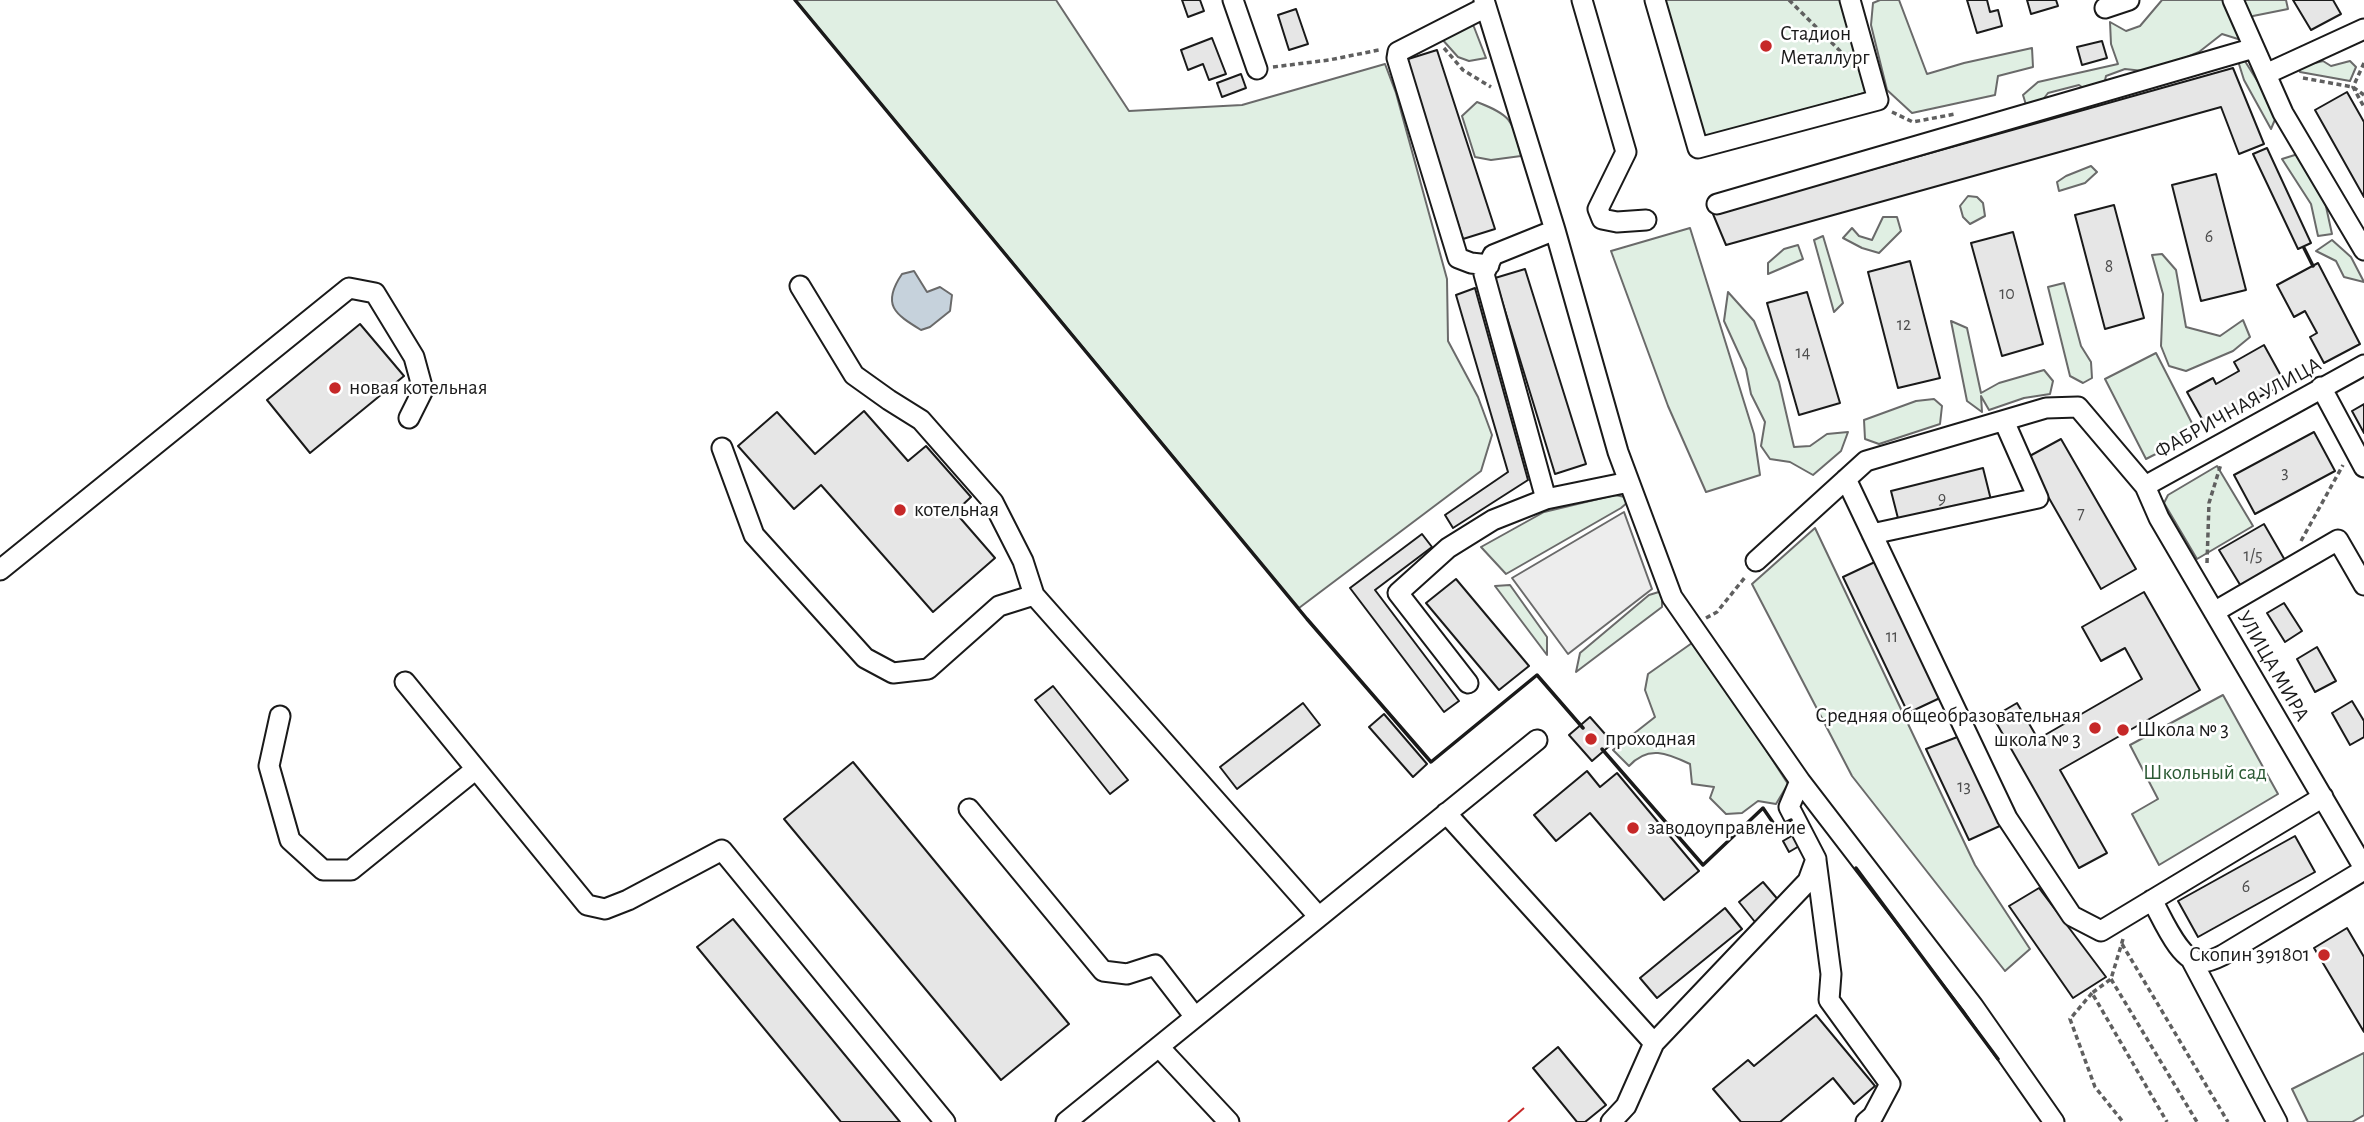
<!DOCTYPE html>
<html>
<head>
<meta charset="utf-8">
<style>
  body { margin:0 }
  canvas { display:block; background:#fff }
</style>
</head>
<body>
<canvas width="2364" height="1122"></canvas>
<script>
const g = document.querySelector('canvas').getContext('2d');
g.lineJoin = 'round';
function paint(path, color) { g.fillStyle = color; g.fill(path, 'evenodd'); }
function trace(path, color, width, dash) { g.strokeStyle = color; g.lineWidth = width; g.lineCap = dash ? 'butt' : 'round'; g.setLineDash(dash || []); g.stroke(path); }
function drawText(font, color, halo, rows, align = 'center') {
  g.font = font + ' "Alegreya Sans",sans-serif'; g.lineWidth = 5; g.setLineDash([]); g.textBaseline = 'middle'; g.strokeStyle = halo; g.fillStyle = color; for (const [text, x, y, turn = 0] of rows) {
    g.save(); g.translate(x, y); g.rotate((+turn || 0) * Math.PI / 180); g.textAlign = isNaN(turn) ? turn : align; if (halo) g.strokeText(text, 0, 0); g.fillText(text, 0, 0); g.restore();
  }
}
const green = new Path2D(`
  M795 0H1056L1129 111 1242 105 1385 64 1396 93 1447 279 1448 341 1478 397 1492 435 1481 471 1299 608Z
  M1662 0H1845L1871 91 1702 139Z
  M1880 0H1899L1927 74 1964 63 2032 48 2033 67 1998 76 1995 95 1912 113 1887 90 1871 25 1873 3Z
  M2162 0H2286L2288 9 2253 16 2238 39 2222 34 2199 52 2180 60 2143 71 2125 69 2106 76 2104 85 2086 90 2079 85 2048 93 2039 105 2027 108 2023 95 2038 82 2118 64 2111 44 2110 22 2126 31 2140 26Z
  M1470 22 1474 27 1486 58 1469 61 1458 57 1441 38Z
  M2243 58 2268 98 2276 117 2271 129 2244 80 2238 61Z
  M2323 61 2331 66 2350 61 2356 67 2350 81 2300 72 2298 67Z
  M1477 102C1513 116 1512 120 1521 156L1491 160 1475 157 1462 116Z
  M2298 154 2325 202 2332 234 2318 236 2311 204 2282 159Z
  M2091 166 2097 172 2085 183 2059 191 2057 182 2066 176Z
  M1968 196 1977 197 1983 203 1985 216 1970 224 1963 217 1960 206Z
  M1883 217H1897L1901 231 1879 253 1862 248 1843 238 1852 228 1859 236 1872 240Z
  M1690 228 1754 434 1760 475 1706 492 1668 406 1611 251Z
  M1823 236 1843 303 1834 312 1814 240Z
  M2332 240 2351 257 2364 282 2344 277 2336 261 2316 251Z
  M1798 245 1803 259 1768 274V263L1784 249Z
  M2162 254 2176 270 2186 327 2220 336 2243 320 2250 337 2233 351 2186 371 2169 366 2161 346 2163 294 2152 255Z
  M2064 283 2081 346 2091 362 2092 378 2083 383 2070 376 2048 287Z
  M1728 292 1754 321 1779 382 1794 447 1810 446 1827 434 1848 432 1841 451 1813 475 1790 462 1770 459 1761 446 1765 422 1751 394 1746 369 1724 321Z
  M1951 321 1967 328 1981 393 1999 383 2044 370 2053 381 2050 394 2024 398 1989 410 1981 396 1982 412 1967 401Z
  M2156 353 2197 433 2146 459 2105 379Z
  M1934 399 1942 406 1940 424 1879 444 1865 439 1864 420 1916 401Z
  M2217 466 2253 526 2197 559 2164 503 2168 495Z
  M1615 495 1625 497 1628 502 1621 508 1506 574 1481 547 1544 512Z
  M1815 528 1975 865 2030 949 2005 971 1852 776 1752 584Z
  M1510 585 1547 637V655L1495 586Z
  M1662 591V607L1576 672 1580 653 1649 595Z
  M1692 643 1735 702 1788 784 1776 804 1758 801 1742 813 1726 814 1710 798 1714 787 1692 784 1690 764C1667 753 1648 745 1629 766L1613 750 1655 717 1645 690 1648 674Z
  M2223 695 2278 794 2159 865 2132 814 2158 799 2130 745Z
  M2364 1053V1115L2352 1122H2308L2292 1089Z`);
paint(green, '#e0efe3');
trace(green, '#6a6a6a', 2);
const parking = new Path2D(`
  M1624 512 1652 589 1568 654 1512 578Z`);
paint(parking, '#ededed');
trace(parking, '#6a6a6a', 2);
const water = new Path2D(`
  M914 271 927 292 940 287 952 295 950 311 930 327 921 330C895 314 881 305 902 274Z`);
paint(water, '#c6d2dc');
trace(water, '#6a6a6a', 2);
const building = new Path2D(`
  M1182 0H1200L1204 11 1188 17Z
  M1967 0H1987L1990 12 1998 10 2002 26 1977 33Z
  M2027 0H2056L2058 6 2031 14Z
  M2293 0H2333L2341 14 2311 30Z
  M1296 9 1308 44 1289 50 1278 15Z
  M1212 38 1226 74 1209 80 1203 64 1188 70 1181 50Z
  M2102 41 2107 58 2082 65 2077 47Z
  M1437 50 1495 229 1463 239 1405 60Z
  M2233 68 2264 144 2239 154 2221 107 1726 245 1713 214Z
  M1241 74 1246 88 1222 97 1217 83Z
  M2347 92 2364 122V197L2315 110Z
  M2267 148 2311 243 2298 249 2253 154Z
  M2216 174 2246 290 2201 301 2172 185Z
  M2114 205 2144 318 2105 329 2075 215Z
  M2013 232 2043 344 2002 356 1971 243Z
  M1910 261 1940 378 1898 388 1868 272Z
  M2318 263 2360 344 2324 363 2310 337 2317 333 2305 311 2294 317 2277 285Z
  M1525 269 1586 464 1555 474 1495 278Z
  M1475 288 1528 480 1453 528 1445 515 1508 472 1456 295Z
  M1807 292 1840 403 1799 415 1767 303Z
  M360 324 404 376 310 453 267 400Z
  M2264 345 2285 383 2206 426 2187 392 2213 378 2216 384 2239 371 2234 362Z
  M2364 404V433L2352 411Z
  M864 411 908 461 926 446 971 497 955 512 995 558 933 612 821 485 794 509 738 446 777 412 815 454Z
  M2314 432 2335 471 2255 514 2234 475Z
  M2061 439 2136 569 2101 589 2026 458Z
  M1983 468 1993 508 1901 530 1891 491Z
  M2264 524 2286 562 2242 588 2219 550Z
  M1422 534 1432 547 1375 590 1459 701 1444 712 1350 588Z
  M1877 561 1942 697 1908 713 1843 577Z
  M1456 579 1529 666 1499 690 1426 603Z
  M2144 592 2200 690 2060 770 2107 853 2079 868 1993 717 2017 703 2038 739 2142 679 2125 648 2101 661 2082 627Z
  M2284 603 2302 631 2285 642 2267 613Z
  M2317 647 2336 681 2315 692 2297 659Z
  M1053 686 1128 780 1110 794 1035 700Z
  M2352 701 2364 721V737L2350 745 2332 713Z
  M1303 703 1320 725 1237 789 1220 767Z
  M1384 714 1427 764 1413 777 1369 727Z
  M1590 717 1613 743 1592 761 1569 735Z
  M1960 736 2002 825 1969 840 1926 749Z
  M853 762 1069 1024 1001 1080 784 819Z
  M1587 771 1600 787 1617 773 1699 871 1664 900 1590 813 1556 841 1534 815Z
  M1795 834 1801 845 1789 852 1783 841Z
  M2295 836 2315 872 2198 937 2178 901Z
  M1763 882 1780 902 1755 922 1739 902Z
  M2039 888 2106 977 2073 998 2009 906Z
  M1725 908 1742 929 1657 998 1640 978Z
  M733 919 900 1122H841L697 947Z
  M2347 928 2364 957V1032L2314 948Z
  M1816 1015 1875 1086 1854 1104 1833 1078 1780 1122H1741L1713 1089 1748 1060 1754 1066Z
  M1558 1047 1606 1105 1585 1122H1577L1533 1068Z`);
paint(building, '#e6e6e6');
trace(building, '#1a1a1a', 2);
const minor = new Path2D(`
  M1233 0 1257 69
  M1484 0 1555 230 1618 452 1672 597 1800 781 1789 807 1816 859 1808 881 1654 1043
  M1582 0 1626 152 1598 209 1602 219 1617 222 1646 220
  M1655 0 1698 148 1878 100 1850 0
  M2233 0 2283 113 2364 250
  M1486 7 1398 52 1397 58 1458 258 1471 263 1489 265
  M2105 8 2129 0
  M2266 74 2364 29
  M1717 204 2254 48
  M1555 230 1493 255 1484 274 1546 499 1629 482
  M800 286 854 375 889 400 921 420 993 502 1023 561 1034 595
  M2321 387 2364 467
  M722 448 754 535 865 658 893 673 928 669 999 606 1034 595 1319 917
  M1846 479 2007 818 2072 916 2101 931 2323 797
  M2145 486 2159 518 2364 868
  M1872 534 2038 498 2004 421
  M1756 561 1866 461 2046 408 2078 407 2145 486 2364 365
  M0 570 349 288 375 293 414 357 423 390 409 418
  M2214 612 2338 540 2364 585
  M405 682 587 905 605 909 628 900 722 850 945 1122
  M1468 683 1398 593 1448 548 1493 520 1546 499
  M280 716 269 766 290 840 323 870H351L476 769
  M1800 781 1973 1006 2054 1122
  M969 809 1103 971 1127 974 1155 965 1195 1017
  M1446 813 1654 1043 1626 1106 1611 1122
  M1816 860 1831 974 1829 1000 1890 1084 1873 1116 1866 1122
  M2152 900C2162 917 2180 963 2202 962 2209 962 2217 958 2223 955L2364 870
  M2192 961 2277 1122
  M1159 1047 1229 1122
  M1066 1122 1537 740`);
trace(minor, '#1a1a1a', 23);
trace(new Path2D(`
  M1789 0 1847 58
  M1444 48 1463 70 1491 87
  M2364 63 2353 87 2364 107
  M1273 67 1329 60 1379 50
  M2303 78 2353 87 2364 95
  M1892 112 1913 122 1955 114
  M2301 541 2343 465
  M2207 563 2209 503 2221 464
  M1706 618 1717 612 1746 576
  M2123 939 2111 979 2092 993 2167 1122
  M2122 944 2228 1122
  M2111 979 2197 1122
  M2092 993 2070 1019 2095 1087 2123 1122`), '#5f5f5f', 3.5, [5, 3.5]);
trace(minor, '#fff', 19);
trace(new Path2D(`
  M795 0 1307 619 1431 762 1537 675 1583 728
  M2304 248 2313 266
  M1602 749 1703 865 1763 808 1776 827 1791 820
  M1856 868 1998 1059`), '#1a1a1a', 3.5);
trace(new Path2D(`
  M1508 1122 1524 1108`), '#c62828', 2, [24, 5, 3.5, 5]);
for (const [x, y, r, color] of [
  [1766,46,7,"#c62828"],
  [335,388,7,"#c62828"],
  [900,510,7,"#c62828"],
  [2095,728,7,"#c62828"],
  [2123,730,7,"#c62828"],
  [1591,739,7,"#c62828"],
  [1633,828,7,"#c62828"],
  [2324,955,7,"#c62828"]
]) { const dot = new Path2D(); dot.arc(x, y, r, 0, 2 * Math.PI); g.fillStyle = color; g.fill(dot); trace(dot, '#fff', 2.5); }
drawText('18px', '#4d4d4d', null, [
  ["6",2209,237],
  ["8",2109,267],
  ["10",2007,294],
  ["12",1904,325],
  ["14",1803,353],
  ["3",2285,473],
  ["9",1942,499],
  ["7",2081,514],
  ["1/5",2253,556],
  ["11",1892,637],
  ["13",1964,787],
  ["6",2246,887]
]);
drawText('21px', '#1a1a1a', '#fff', [
  ["Стадион",1780,34],
  ["Металлург",1780,58],
  ["новая котельная",349,388],
  ["котельная",914,510],
  ["Средняя общеобразовательная",2081,716,"right"],
  ["школа № 3",2081,740,"right"],
  ["Школа № 3",2137,730],
  ["проходная",1605,739],
  ["заводоуправление",1647,828],
  ["Скопин 391801",2310,955,"right"]
], 'left');
drawText('21px', '#1a1a1a', '#fff', [
  ["ФАБРИЧНАЯ УЛИЦА",2238,408,-29],
  ["УЛИЦА МИРА",2273,666,60]
]);
drawText('21px', '#2b5a34', '#fff', [
  ["Школьный сад",2205,773]
]);
</script>
</body>
</html>
